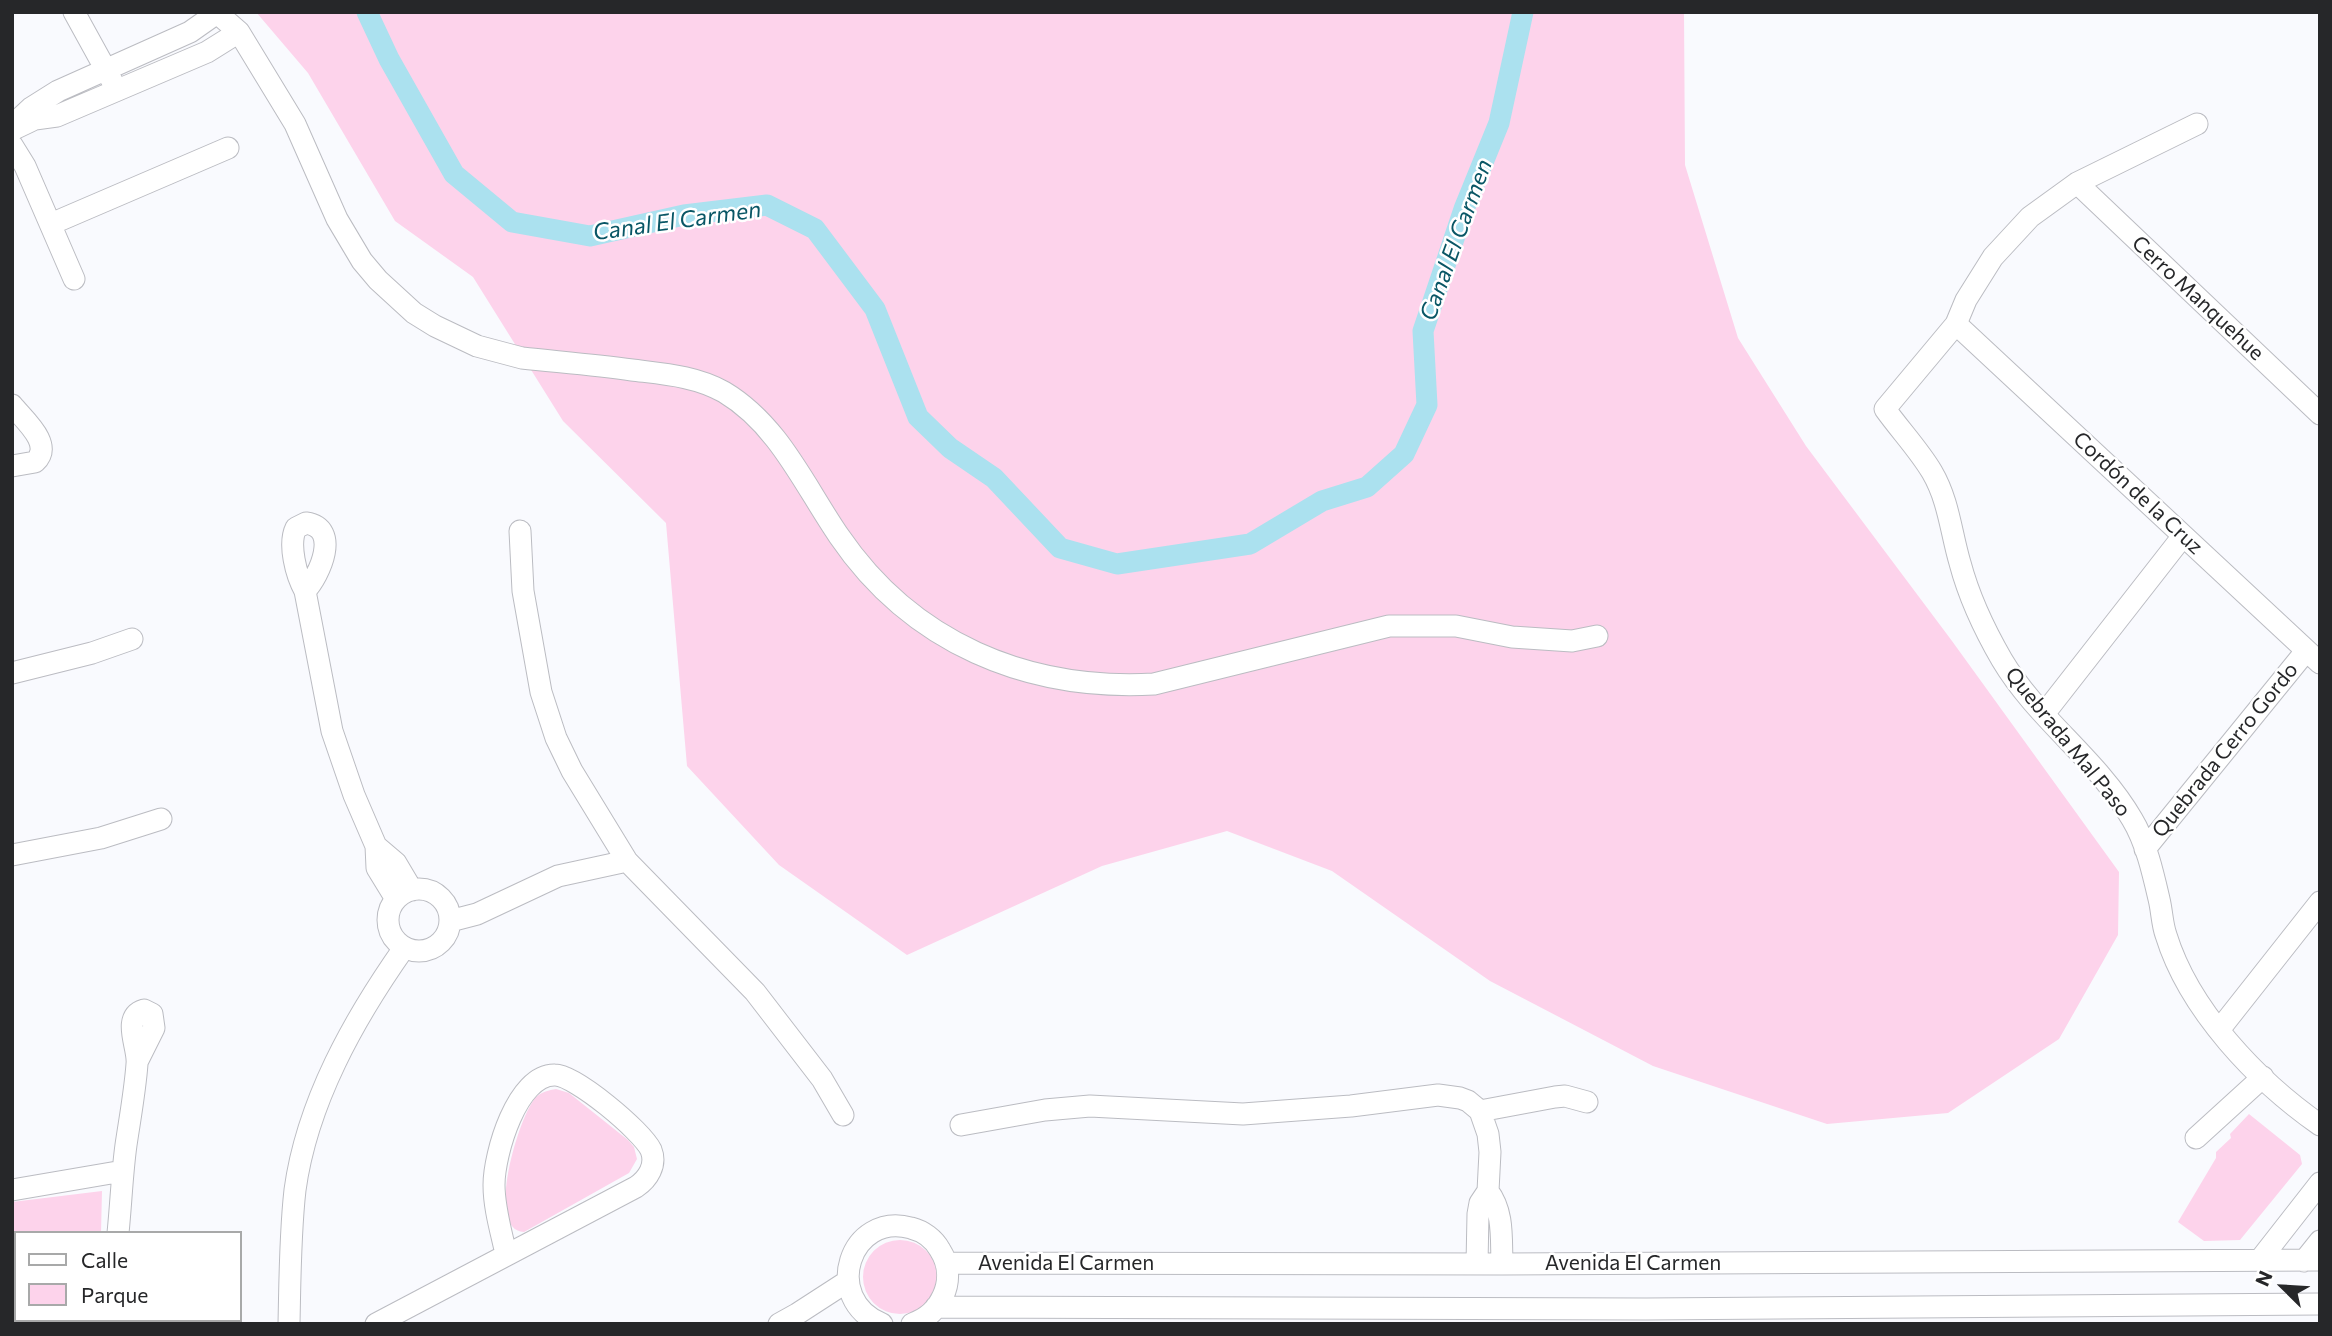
<!DOCTYPE html>
<html>
<head>
<meta charset="utf-8">
<style>
  body { margin:0 }
  #map { position:relative; width:2332px; height:1336px; overflow:hidden; background:#f9fafe; font-family:Commissioner,sans-serif }
  canvas { display:block }
  .frame { position:absolute; inset:0; border:14px solid #262729; pointer-events:none }
  .legend { position:absolute; left:14px; top:1231px; width:228px; height:91px; box-sizing:border-box; background:#fff; border:2px solid #a8a9a9; margin:0; padding:9px 12px; list-style:none; font-size:21px; color:#262729 }
  .legend li { display:flex; align-items:center; gap:14px; height:35px }
  .legend b { width:35px; border:2px solid #a8a9a9 }
  .north { position:absolute; left:2248px; top:1252px; width:70px; height:70px; -webkit-text-stroke:5px #fff; paint-order:stroke; rotate:294deg; font-size:19px; font-weight:700; line-height:28px; text-align:center; color:#262729 }
  .north::after { content:''; display:block; margin:auto; width:24px; height:32px; background:#262729; clip-path:polygon(50% 0,100% 100%,50% 72%,0 100%) }
</style>
</head>
<body>
<div id="map">
<canvas width="2332" height="1336"></canvas>
<div class="frame"></div>
<ul class="legend">
<li><b style="height:9px;background:#fff"></b>Calle</li>
<li><b style="height:19px;background:#fdd3eb"></b>Parque</li>
</ul>
<div class="north">N</div>
</div>
<script>
const g = document.querySelector('canvas').getContext('2d');
g.lineJoin = 'round';
function paint(path, color) { g.fillStyle = color; g.fill(path, 'evenodd'); }
function trace(path, color, width, dash) { g.strokeStyle = color; g.lineWidth = width; g.lineCap = dash ? 'butt' : 'round'; g.setLineDash(dash || []); g.stroke(path); }
function drawText(font, color, halo, rows, align = 'center') {
  g.font = font + ' Commissioner,sans-serif'; g.lineWidth = 5; g.setLineDash([]); g.textBaseline = 'middle'; g.strokeStyle = halo; g.fillStyle = color; for (const [text, x, y, turn = 0] of rows) {
    g.save(); g.translate(x, y); g.rotate((+turn || 0) * Math.PI / 180); g.textAlign = isNaN(turn) ? turn : align; if (halo) g.strokeText(text, 0, 0); g.fillText(text, 0, 0); g.restore();
  }
}
paint(new Path2D(`
  M256 12H1684L1685 165 1738 338 1806 446 1952 641 2119 872 2118 935 2059 1039 1948 1113 1827 1124 1653 1066 1490 981 1332 871 1227 831 1102 866 907 955 779 865 687 766 666 523 563 421 473 277 395 221 308 73Z
  M556 1089 569 1093 628 1140 634 1147 637 1159 629 1173 524 1232C484 1230 519 1115 536 1097 542 1092 549 1090 556 1089Z
  M2249 1114 2300 1155 2302 1164 2240 1240 2204 1241 2178 1222 2216 1158V1152L2231 1138 2230 1134Z
  M102 1191 101 1233H16V1300L12 1302V1202Z
  M863 1277a37 37 0 1 1 74 0a37 37 0 1 1-74 0Z`), '#fdd3eb');
trace(new Path2D(`
  M367 12 389 59 454 174 512 222 590 236 684 215 767 205 815 229 875 309 918 417 950 448 994 478 1060 548 1117 564 1250 544 1322 501 1367 487 1404 454 1427 405 1423 331 1464 209 1499 123 1523 12`), '#abe1ef', 21);
const minor = new Path2D(`
  M74 12 112 81
  M216 12 239 32 295 124 337 219 362 261 378 280 414 313 435 326 477 346 522 358C559 362 596 365 632 370 664 374 696 376 724 392 779 425 804 485 839 536 912 643 1027 691 1154 684L1389 626H1456L1512 637 1572 641 1597 636
  M16 122 31 108 58 91 190 32 217 13
  M2197 124 2077 183 2030 217 1993 257 1966 300 1956 324 1885 409C1900 430 1919 450 1932 472 1949 501 1951 533 1960 563 1969 597 1984 629 2002 660 2037 719 2097 759 2132 819 2146 842 2153 873 2159 899 2162 911 2162 924 2166 935 2189 1010 2257 1081 2320 1125
  M12 130 35 119 57 116 207 52 239 32
  M12 145 25 166 74 279
  M2077 183 2320 414
  M51 224 228 148
  M1956 324 2320 663
  M12 405C24 420 54 444 35 462L12 466
  M520 531 523 591 541 692 556 738 572 771 627 861 755 992 822 1079 843 1115
  M305 591C320 575 341 528 306 523L296 528C288 544 296 575 305 591L332 731 354 795 376 846 377 868 396 899
  M12 673 92 653 132 639
  M2044 714 2183 536
  M376 846 396 863 412 890
  M2145 849 2306 651
  M12 855 101 838 161 819
  M388 920a31 31 0 1 1 62 0a31 31 0 1 1-62 0Z
  M450 921 477 914 558 876 627 861
  M2219 1030 2320 902
  M1480 1111 1555 1097 1565 1096 1587 1102
  M961 1125 1045 1110 1090 1106 1243 1114 1351 1106 1438 1095 1460 1098 1468 1101 1480 1111 1488 1134 1490 1152 1488 1191 1480 1203 1478 1214 1477 1264
  M2196 1138 2263 1077
  M12 1190 123 1171
  M1488 1191C1504 1212 1501 1238 1502 1264
  M118 1233C121 1204 122 1174 126 1145 130 1118 135 1091 137 1064 139 1048 121 1017 144 1010L152 1014 154 1028 138 1060
  M2259 1261 2320 1183
  M2304 1261 2320 1241
  M946 1263 1502 1264 2320 1260
  M936 1307 1646 1309 2320 1304
  M12 1318 16 1317
  M171 1320 177 1324
  M289 1324C290 1279 290 1234 295 1190 307 1102 354 1019 404 948
  M376 1324 636 1187C648 1179 657 1165 651 1150 642 1131 575 1075 555 1075 517 1074 494 1154 494 1185 494 1208 501 1231 506 1254
  M779 1324 797 1314 848 1281
  M882 1324C821 1299 850 1211 911 1228 923 1231 934 1239 940 1250 949 1264 950 1281 943 1296 937 1310 926 1319 912 1324`);
trace(minor, '#bbbcc2', 23);
trace(minor, '#fff', 21);
drawText('21px', '#262729', '#fff', [
  ["Cerro Manquehue",2198,298,43],
  ["Cordón de la Cruz",2138,493,43],
  ["Quebrada Mal Paso",2068,742,51],
  ["Quebrada Cerro Gordo",2225,750,-51],
  ["Avenida El Carmen",1066,1263],
  ["Avenida El Carmen",1633,1263]
]);
drawText('italic 23px', '#085665', '#fff', [
  ["Canal El Carmen",677,221,-8],
  ["Canal El Carmen",1456,240,-70]
]);
</script>
</body>
</html>
